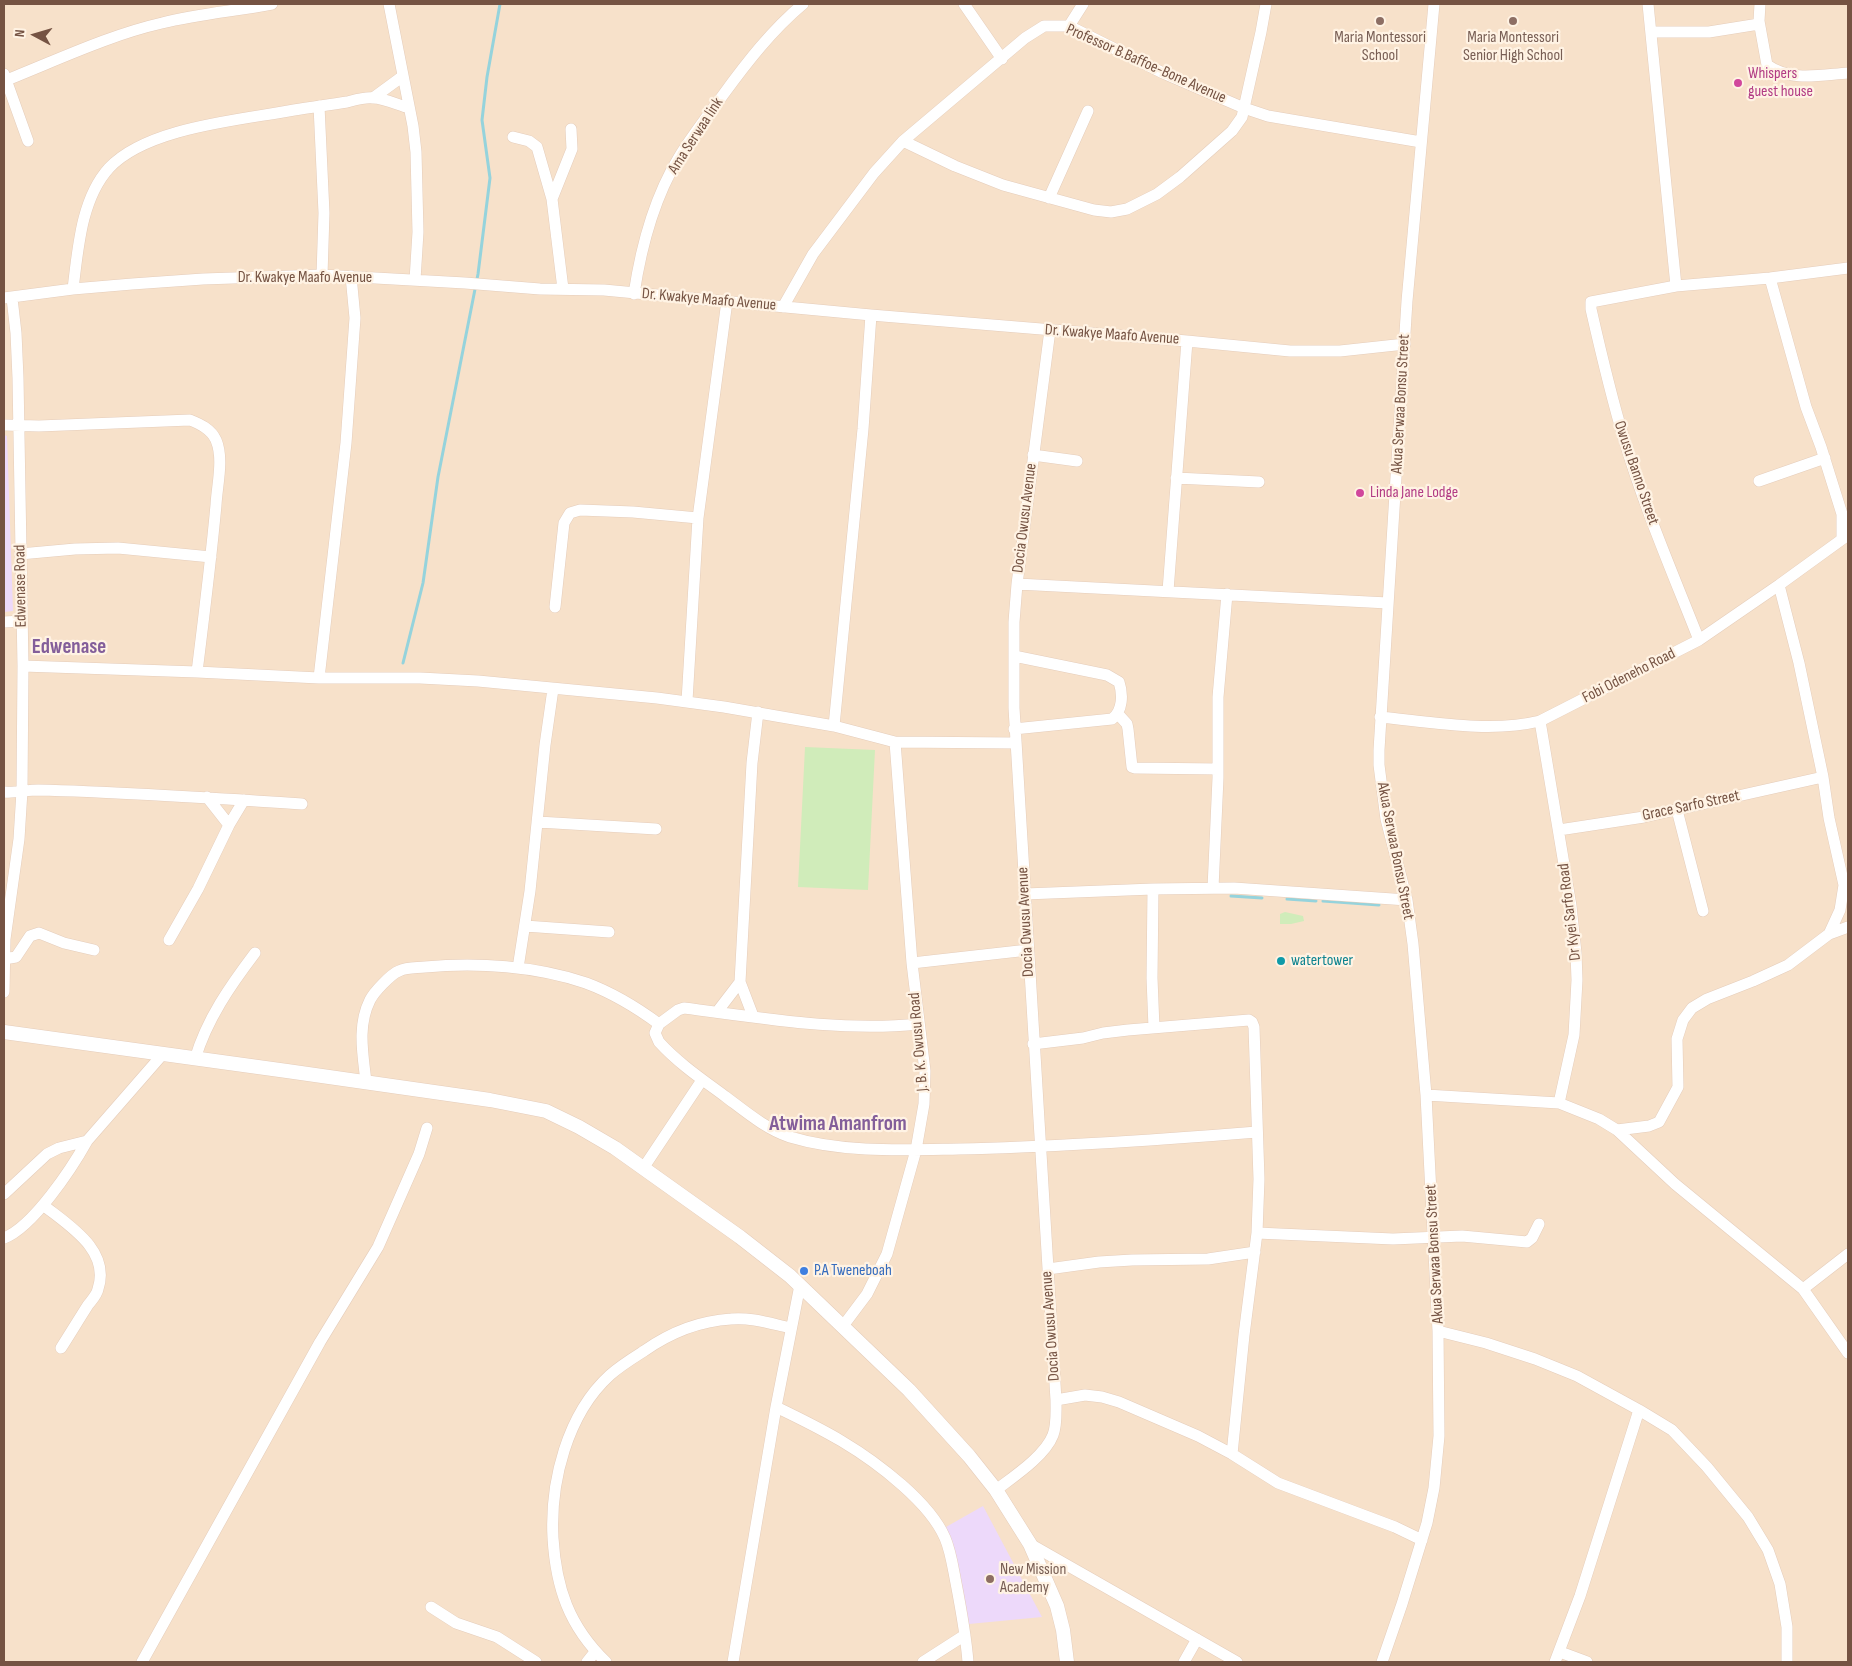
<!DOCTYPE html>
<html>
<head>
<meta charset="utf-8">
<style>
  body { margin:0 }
  #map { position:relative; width:1852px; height:1666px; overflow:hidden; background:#fef0dc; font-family:"Sofia Sans Condensed",sans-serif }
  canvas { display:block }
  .frame { position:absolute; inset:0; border:5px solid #755343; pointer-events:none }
  .north { position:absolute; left:10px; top:10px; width:50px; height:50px; -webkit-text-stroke:4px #fff3e4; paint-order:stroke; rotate:276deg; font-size:14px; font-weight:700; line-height:20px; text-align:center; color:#755343 }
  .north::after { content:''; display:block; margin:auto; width:18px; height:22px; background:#755343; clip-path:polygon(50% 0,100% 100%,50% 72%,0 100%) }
</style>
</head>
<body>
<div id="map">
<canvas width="1852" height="1666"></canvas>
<div class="frame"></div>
<div class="north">N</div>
</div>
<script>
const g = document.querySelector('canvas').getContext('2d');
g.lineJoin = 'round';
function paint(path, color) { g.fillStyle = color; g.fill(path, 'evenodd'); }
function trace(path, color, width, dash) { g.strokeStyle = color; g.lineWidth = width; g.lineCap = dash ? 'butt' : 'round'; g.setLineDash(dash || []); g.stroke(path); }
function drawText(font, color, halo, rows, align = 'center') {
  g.font = font + ' "Sofia Sans Condensed",sans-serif'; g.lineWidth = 4.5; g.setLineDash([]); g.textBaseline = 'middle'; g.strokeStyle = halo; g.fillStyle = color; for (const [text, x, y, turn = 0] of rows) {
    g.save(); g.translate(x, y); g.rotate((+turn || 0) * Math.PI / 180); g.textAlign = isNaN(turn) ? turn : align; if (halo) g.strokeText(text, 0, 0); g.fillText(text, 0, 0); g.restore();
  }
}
paint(new Path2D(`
  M4 4H1848V1662H4Z`), '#f7e1ca');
paint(new Path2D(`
  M4 435 7 436 13 611 4 612Z
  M983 1506 1042 1617 969 1624 946 1527Z`), '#edd9fa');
paint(new Path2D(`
  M805 747 875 750 868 890 798 887Z
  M1285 912 1303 916 1304 921 1291 924H1280V914Z`), '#d0ecba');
trace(new Path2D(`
  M403 663 423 583 438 477 478 274 490 178 482 120 487 77 500 4
  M1231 896 1262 898
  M1287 899 1316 901
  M1323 901 1379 905`), '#95d3dc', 3);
const minor = new Path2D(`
  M389 4 413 126 416 152 418 232 415 280
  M964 4 1002 59
  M1648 4 1676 286
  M1760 4 1759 21 1767 65C1791 82 1820 75 1848 73
  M1069 26 1083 4
  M1651 32H1709L1759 24
  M4 74 28 141
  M4 81C55 61 109 35 162 23 198 14 235 11 272 4
  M373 98 403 76
  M319 106 324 213 322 275
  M513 137 529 141 537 147 552 199
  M903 141 955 166 1003 185 1094 210 1111 212 1127 209 1157 194 1180 177 1232 131 1242 117 1261 32 1266 4
  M1049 198 1088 111
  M1770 278 1806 407 1821 447 1842 514V538
  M73 289C78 249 81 199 109 168 147 127 241 120 294 110 312 107 329 105 347 102 355 100 365 97 373 98 384 98 398 105 409 108
  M563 289 552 199 572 149 571 129
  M634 294C641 247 654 198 679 157 692 136 708 115 723 95 747 62 772 30 803 4
  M4 298 73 289 132 284 203 279 322 275 465 283 540 289 604 290 871 315 1187 341 1290 351H1340L1405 344
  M783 307 813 254 874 173 903 141 1025 38 1044 26H1069L1163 73 1244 108 1268 116 1421 142
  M4 425 39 426 190 420C200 424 211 429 216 440 224 459 217 485 216 505 211 560 204 616 197 672
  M1033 455 1077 461
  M1176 478 1259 482
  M1759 481 1825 458
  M20 554 75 549 118 548 211 557
  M1017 584 1388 603
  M1779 585 1799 663 1823 777 1829 818 1844 885 1848 891
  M1168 591 1187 341
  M555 607 564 523 570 513 580 510 633 512 698 518
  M4 622 22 621
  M1699 640C1673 574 1644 507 1624 439 1611 396 1601 353 1591 309V302L1676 286 1770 278 1848 268
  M1014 656 1107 675 1119 682C1123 694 1123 711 1112 719L1014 729
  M23 666 197 672 319 678H420L478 681 657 698 724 707 834 726 895 742 1015 743
  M319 678 346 443 355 318 351 276
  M687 701 698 518 727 301
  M1118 714 1127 724 1128 729 1132 767 1135 768 1218 769
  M1380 717C1431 722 1490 733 1540 721L1699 640 1779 585 1848 535
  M1540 721 1571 906 1576 953 1577 980 1574 1035 1559 1103
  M834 726 863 429 871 315
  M4 792C15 793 27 790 38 790 126 792 214 798 302 804
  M207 797 229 825
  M1677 810 1703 911
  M538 822 656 829
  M1559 830 1644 817 1823 777
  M1213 888 1218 778V697L1227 594
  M1153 889 1152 978 1154 1028
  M1025 894 1153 889 1234 888 1407 900
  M525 926 609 932
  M1829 934 1840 910 1844 885
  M169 940 198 889 229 825 244 800
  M4 959 16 957 30 936 39 933 64 943 94 950
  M912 963 1028 950
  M518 968 530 891 545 745 553 689
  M4 992 5 939 19 839 22 791 23 666 18 378 16 333 12 298
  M717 1012 740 982
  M753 1016 740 982 752 763 758 712
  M659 1024 678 1010 684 1008C762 1018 840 1032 919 1024
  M1033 1044 1083 1038 1103 1033 1128 1030 1249 1020 1252 1022 1254 1027 1259 1179 1257 1233 1244 1335 1232 1454
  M195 1059C207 1019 230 986 255 953
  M366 1082C363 1054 357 1026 370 1000 374 992 391 974 399 971 407 967 416 968 425 967 477 962 536 966 586 983 613 993 636 1007 659 1024L655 1033 659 1042C678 1063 703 1080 726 1097 746 1112 766 1129 790 1137 843 1153 903 1150 959 1149 1059 1147 1158 1140 1257 1132
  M1426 1095 1559 1103 1599 1119 1617 1130 1675 1184 1803 1289 1848 1353
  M1617 1130 1649 1126 1659 1122 1678 1087 1677 1039 1683 1020 1692 1008 1707 999 1753 981 1788 965 1829 934 1848 927
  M644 1167 702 1080
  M4 1194 47 1154 59 1148 87 1141 162 1055
  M43 1205C68 1225 111 1250 98 1289 97 1295 91 1301 88 1305 79 1319 70 1334 61 1348
  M1257 1233 1393 1239 1462 1236 1527 1242 1532 1238 1539 1224
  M4 1238C33 1227 72 1168 87 1141
  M1048 1269 1099 1262 1132 1260 1208 1259 1255 1252
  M1803 1289 1848 1254
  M843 1326 867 1294 887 1254 916 1150 924 1104 925 1071 912 963 895 742
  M1438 1331 1486 1343 1535 1359 1577 1376 1639 1410 1672 1430 1707 1467 1748 1517 1768 1550 1780 1584 1787 1627V1662
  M1056 1400 1085 1395 1102 1397 1119 1402 1198 1436 1232 1454 1278 1483 1395 1527 1422 1540
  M776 1407C824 1430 861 1449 902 1485 919 1500 936 1517 945 1538 951 1552 953 1568 956 1583 961 1609 966 1636 968 1662
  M996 1490C1013 1477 1045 1456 1053 1435 1057 1425 1056 1411 1056 1400L1014 708V622L1017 584 1050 330
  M1030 1544 1237 1662
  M431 1607 456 1623 497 1637 536 1662
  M1560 1652 1587 1662
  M142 1662 320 1342 378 1247 419 1154 427 1128
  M587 1662 595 1652
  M606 1662C569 1626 556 1588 553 1538 550 1482 567 1414 610 1375 620 1366 633 1358 644 1351 671 1332 698 1321 731 1319 751 1317 772 1324 791 1328
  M733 1662 776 1407 800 1285
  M923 1662 965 1635
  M1184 1662 1197 1639
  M1382 1662 1402 1604 1427 1523 1434 1488 1439 1436 1438 1331 1426 1095 1413 944 1407 900 1386 819 1379 765V750L1407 301 1434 4
  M1555 1662 1580 1596 1639 1410`);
const tertiary = new Path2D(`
  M4 1032 287 1071 490 1100 546 1111 579 1127 615 1148 740 1237 790 1276 909 1390 969 1456 996 1490 1030 1544 1057 1606 1063 1630 1067 1662`);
trace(minor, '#e5cdbb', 12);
trace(tertiary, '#e5cdbb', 15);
trace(minor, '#fff', 11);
trace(tertiary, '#fff', 14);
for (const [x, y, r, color] of [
  [1380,21,5,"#8d6e63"],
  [1513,21,5,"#8d6e63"],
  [1738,83,5,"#d1479c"],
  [1360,493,5,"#d1479c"],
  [1281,961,5,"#0f9aa8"],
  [804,1271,5,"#3f7fe0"],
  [990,1579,5,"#8d6e63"]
]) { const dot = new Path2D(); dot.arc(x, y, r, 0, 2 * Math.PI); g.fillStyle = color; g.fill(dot); trace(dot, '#fff3e4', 2); }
drawText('16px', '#785e54', '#fff3e4', [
  ["Maria Montessori",1380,38],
  ["School",1380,56],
  ["Maria Montessori",1513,38],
  ["Senior High School",1513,56],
  ["New Mission",1000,1570,"left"],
  ["Academy",1000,1588,"left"]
]);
drawText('16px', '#755343', '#fff3e4', [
  ["Professor B.Baffoe-Bone Avenue",1146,64,24],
  ["Ama Serwaa link",696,136,-57],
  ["Dr. Kwakye Maafo Avenue",305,278],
  ["Dr. Kwakye Maafo Avenue",709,300,5],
  ["Dr. Kwakye Maafo Avenue",1112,335,4],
  ["Akua Serwaa Bonsu Street",1401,404,-87],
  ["Owusu Banno Street",1636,473,71],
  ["Docia Owusu Avenue",1025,518,-83],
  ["Edwenase Road",21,586,-91],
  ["Fobi Odeneho Road",1629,676,-27],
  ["Grace Sarfo Street",1691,806,-12],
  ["Akua Serwaa Bonsu Street",1395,851,79],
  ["Dr Kyei Sarfo Road",1570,912,-97],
  ["Docia Owusu Avenue",1026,922,-93],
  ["J. B. K. Owusu Road",919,1042,-95],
  ["Akua Serwaa Bonsu Street",1435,1254,-93],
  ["Docia Owusu Avenue",1051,1326,-94]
]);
drawText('16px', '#b23c85', '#fff3e4', [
  ["Whispers",1748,74],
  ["guest house",1748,92],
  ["Linda Jane Lodge",1370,493]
], 'left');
drawText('16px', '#0d838f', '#fff3e4', [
  ["watertower",1291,961]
], 'left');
drawText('16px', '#366cbe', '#fff3e4', [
  ["P.A Tweneboah",814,1271]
], 'left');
drawText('bold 21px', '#835e9a', '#fff3e4', [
  ["Edwenase",69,648],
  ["Atwima Amanfrom",838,1125]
]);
</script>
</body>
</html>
